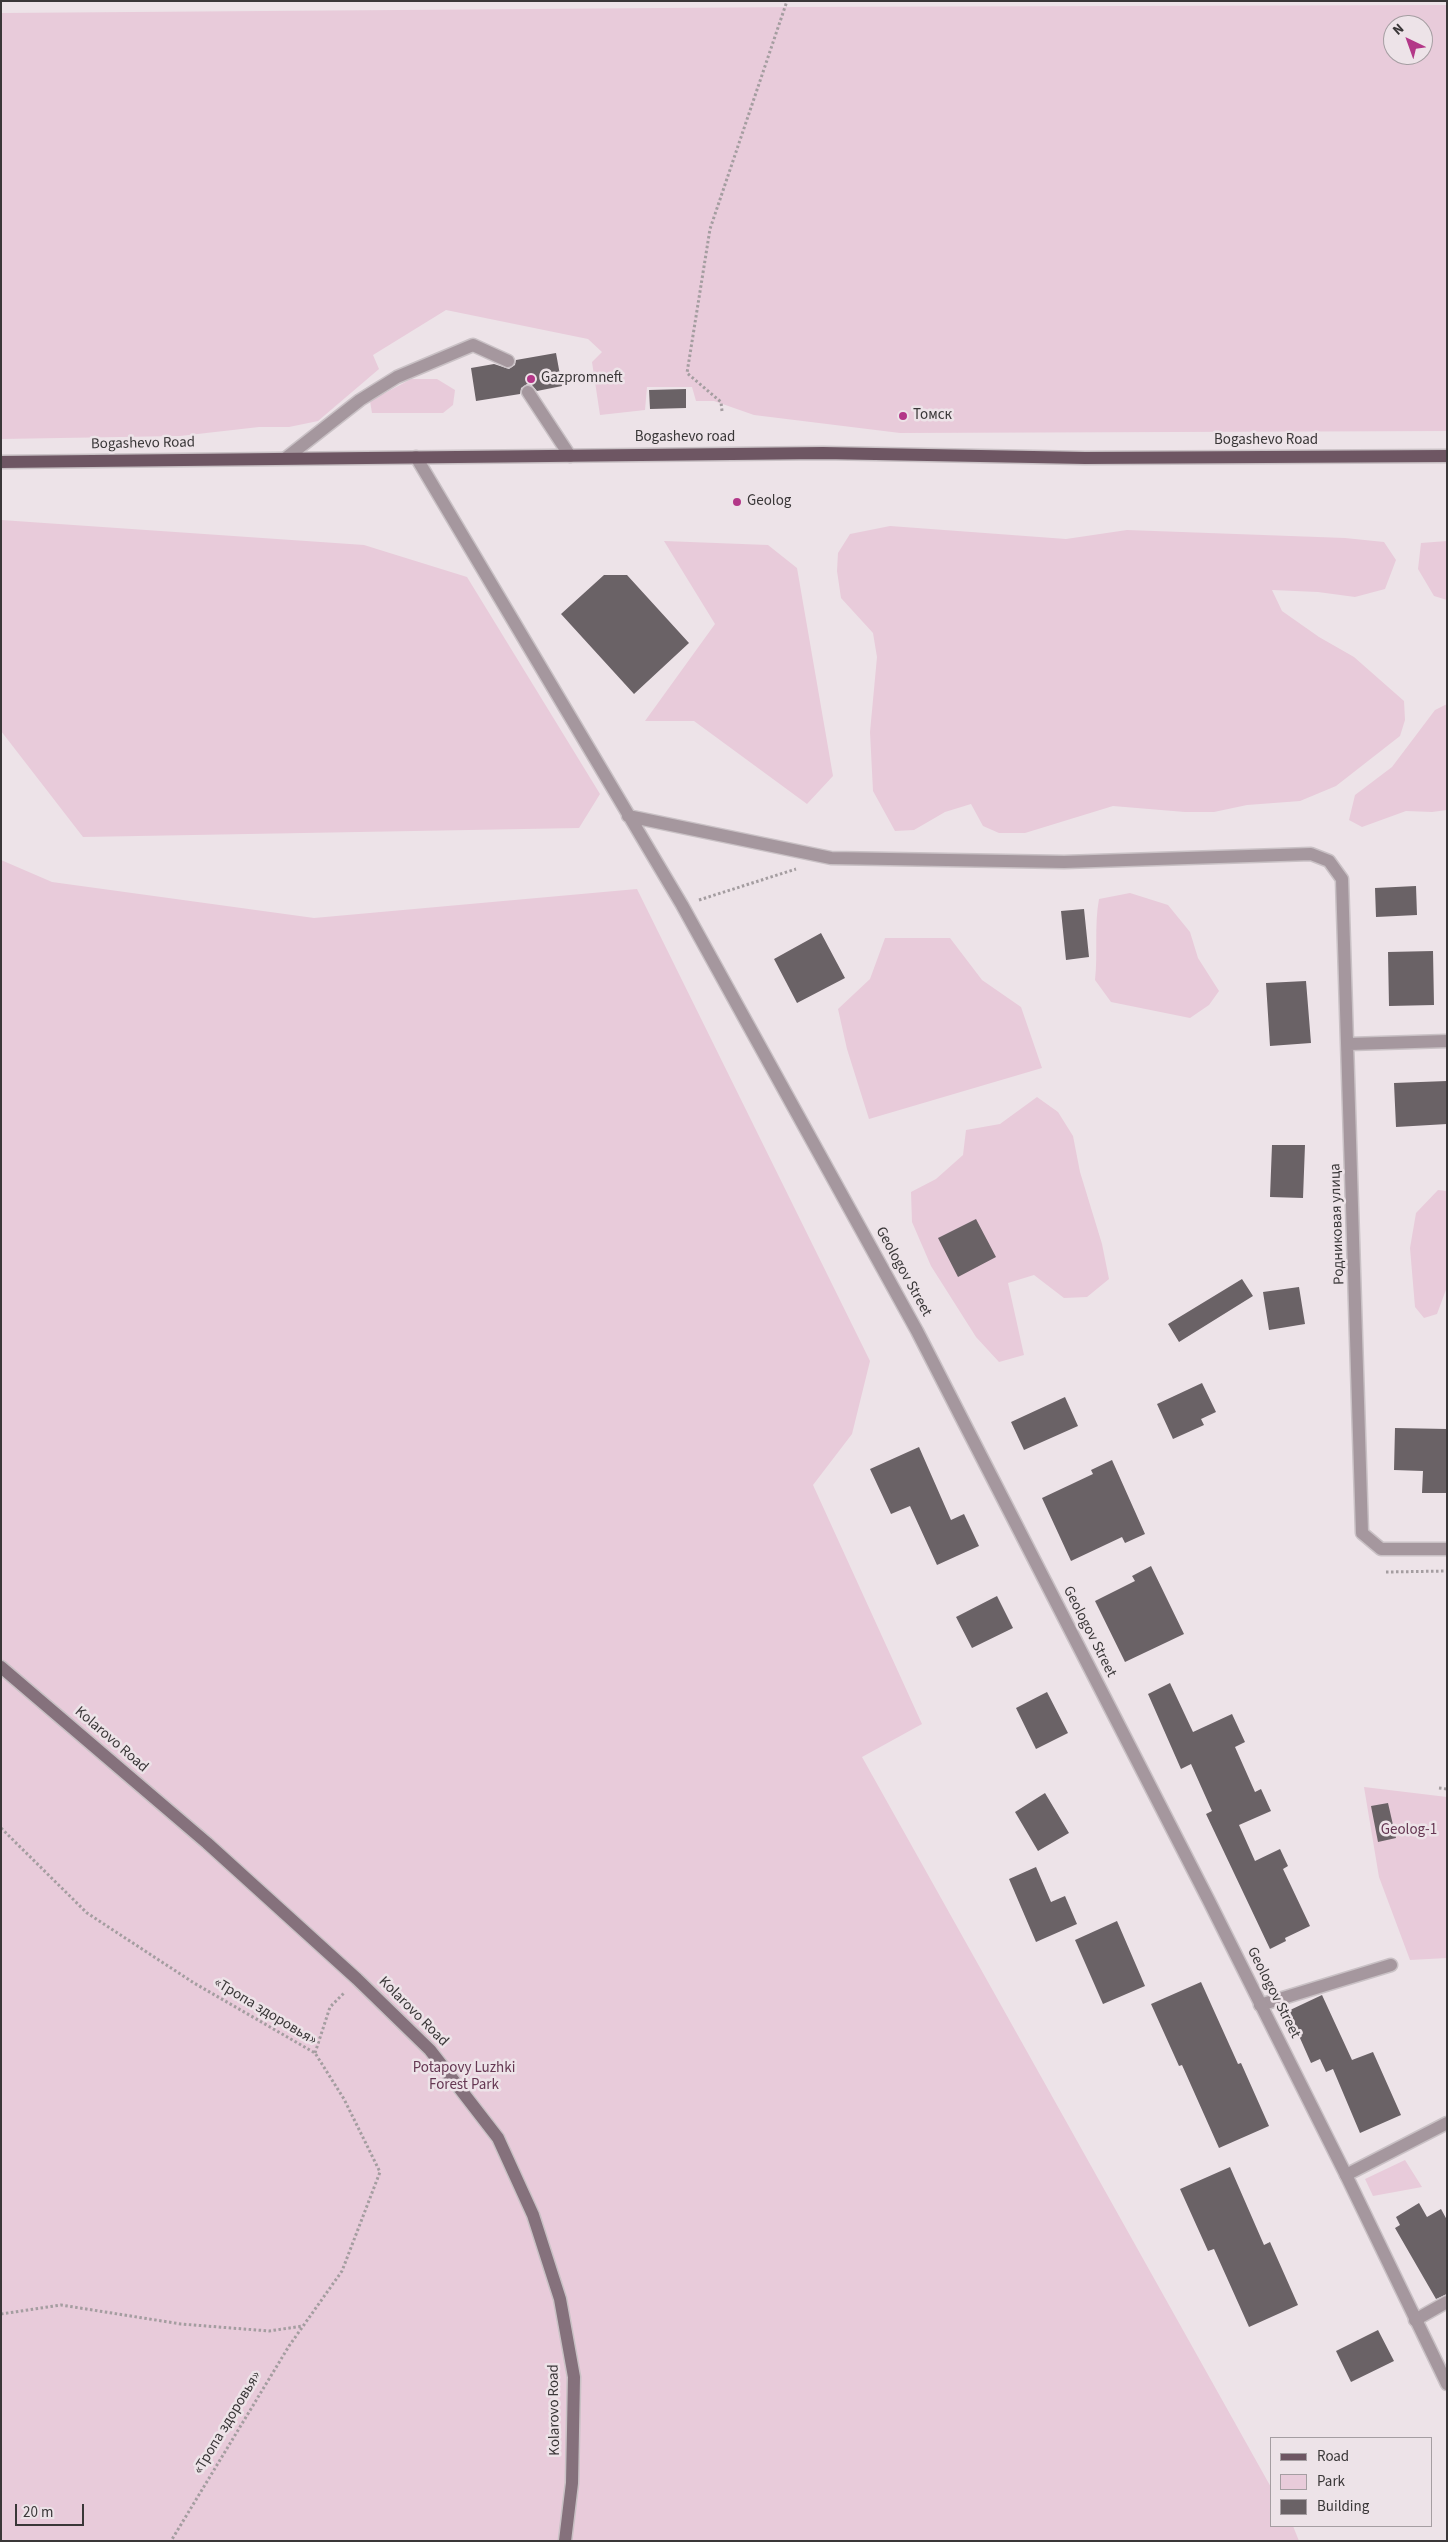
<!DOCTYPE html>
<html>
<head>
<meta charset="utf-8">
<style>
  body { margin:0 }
  #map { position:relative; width:1448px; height:2542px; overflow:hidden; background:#ede3e8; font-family:"Source Sans 3",sans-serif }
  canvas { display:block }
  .frame { position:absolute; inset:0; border:2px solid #3a3738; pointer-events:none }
  .legend { position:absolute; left:1270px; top:2437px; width:162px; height:90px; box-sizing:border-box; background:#ede3e8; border:1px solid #a59ea2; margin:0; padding:6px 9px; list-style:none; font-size:15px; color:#3a3738 }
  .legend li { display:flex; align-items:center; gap:10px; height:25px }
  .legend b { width:25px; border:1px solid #a59ea2 }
  .north { position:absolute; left:1383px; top:15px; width:50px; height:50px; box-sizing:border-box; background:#ede3e8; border:1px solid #a59ea2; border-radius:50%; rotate:318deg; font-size:14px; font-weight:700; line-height:20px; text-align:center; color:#3a3738 }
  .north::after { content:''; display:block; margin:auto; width:18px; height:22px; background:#b33788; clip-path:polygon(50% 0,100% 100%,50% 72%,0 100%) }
  .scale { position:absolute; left:15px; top:2504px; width:69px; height:22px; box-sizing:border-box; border:2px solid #3a3738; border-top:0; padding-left:6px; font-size:15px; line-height:18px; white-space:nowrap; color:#3a3738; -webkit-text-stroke:4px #ede3e8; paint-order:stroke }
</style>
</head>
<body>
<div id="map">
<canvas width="1448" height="2542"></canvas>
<div class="frame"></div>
<ul class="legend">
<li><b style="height:6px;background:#6e5663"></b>Road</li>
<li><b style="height:14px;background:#e8cbda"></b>Park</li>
<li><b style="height:14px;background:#6a6266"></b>Building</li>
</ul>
<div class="north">N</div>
<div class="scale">20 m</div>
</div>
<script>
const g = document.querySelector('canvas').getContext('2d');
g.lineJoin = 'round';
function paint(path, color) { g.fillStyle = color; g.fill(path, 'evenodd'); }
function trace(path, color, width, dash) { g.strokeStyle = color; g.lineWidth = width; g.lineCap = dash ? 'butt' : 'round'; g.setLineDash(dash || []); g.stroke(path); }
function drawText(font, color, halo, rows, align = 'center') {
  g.font = font + ' "Source Sans 3",sans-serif'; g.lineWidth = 5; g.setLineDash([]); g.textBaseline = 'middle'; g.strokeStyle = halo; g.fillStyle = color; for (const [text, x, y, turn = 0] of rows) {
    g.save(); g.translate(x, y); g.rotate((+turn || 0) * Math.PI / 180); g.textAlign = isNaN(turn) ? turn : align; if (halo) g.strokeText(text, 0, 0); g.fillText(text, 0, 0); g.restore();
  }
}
paint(new Path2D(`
  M1447 5V431L900 433 754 415 714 401H696L692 387H647L645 410 600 415 592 362 602 352 588 339 446 310 373 355 379 369 318 421 289 427H259L180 436 1 439V13L795 7ZM1393 25H1423V55H1393Z
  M411 379H437L455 390 453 405 443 413H372L370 401Z
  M1 520 364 545 467 577 600 794 579 828 83 837 1 731Z
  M890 526 1066 539 1127 530 1345 538 1384 542 1396 560 1385 589 1355 597 1318 592 1272 590 1282 611 1319 637 1354 657 1404 701 1405 720 1400 736 1336 786 1300 801 1247 805 1214 812H1185L1113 806 1025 833H999L983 826 971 804 945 812 914 830 895 831 873 791 870 732 877 657 873 633 841 598 837 571 838 553 850 534Z
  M664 541 768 545 797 568 833 776 807 804 694 721H645L715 624Z
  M1447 541V600L1434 596 1418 569 1421 543Z
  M1447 704V810L1432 812 1406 811 1362 827 1349 820 1355 795 1392 767 1435 710Z
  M1 860 52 882 314 918 637 889 870 1361 852 1434 813 1485 922 1724 862 1757 1272 2489V2526H1293L1299 2541H1Z
  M1130 893 1168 905 1190 932 1198 958 1219 991 1209 1005 1190 1018 1111 1002 1095 980C1098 953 1094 926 1099 899Z
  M885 938H950L982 980 1021 1007 1042 1068 869 1119 847 1049 838 1009 870 979Z
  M1037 1097 1058 1112 1073 1136 1080 1172 1102 1244 1109 1279 1087 1297 1064 1298 1034 1275 1008 1283 1024 1355 999 1362 976 1337 931 1266 912 1222 911 1192 936 1179 963 1155 966 1130 1000 1124Z
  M1438 1190 1447 1191V1287L1437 1314 1424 1318 1415 1307 1410 1248 1416 1213Z
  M1364 1787 1447 1797V1958L1410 1960 1379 1877Z
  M1405 2160 1422 2187 1373 2196 1365 2179Z`), '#e8cbda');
paint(new Path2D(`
  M556 353 562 386 537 391 532 385 527 384 521 388 520 394 476 401 471 368 494 364 509 369 515 365 516 360Z
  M686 389V408L650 409 649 390Z
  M604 575H627L689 643 634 694 561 614Z
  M1416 886 1417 915 1376 917 1375 888Z
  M1084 909 1089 957 1066 960 1061 911Z
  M821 933 845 978 797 1003 774 959Z
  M1433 951 1434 1005 1389 1006 1388 952Z
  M1306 981 1311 1043 1270 1046 1266 983Z
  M1447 1081V1124L1396 1127 1394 1083Z
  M1272 1145H1305L1303 1198 1270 1197Z
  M976 1219 996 1257 958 1277 938 1238Z
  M1242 1279 1253 1296 1179 1342 1168 1324Z
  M1299 1287 1305 1324 1269 1330 1263 1292Z
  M1202 1383 1216 1412 1201 1419 1204 1425 1173 1439 1157 1404Z
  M1065 1397 1078 1426 1024 1450 1011 1422Z
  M1395 1428 1447 1429V1493H1422L1423 1471 1394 1470Z
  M919 1447 951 1520 964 1514 979 1546 937 1565 910 1506 891 1514 870 1469Z
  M1112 1460 1145 1534 1125 1543 1122 1537 1071 1561 1042 1498 1093 1474 1091 1470Z
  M1151 1566 1184 1634 1125 1662 1095 1601 1135 1581 1132 1576Z
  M997 1596 1013 1628 972 1648 956 1617Z
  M1170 1683 1193 1732 1232 1714 1245 1742 1235 1747 1255 1792 1261 1789 1271 1811 1239 1825 1255 1861 1280 1849 1288 1866 1283 1869 1310 1926 1285 1938 1286 1941 1270 1949 1206 1814 1212 1811 1191 1764 1181 1769 1148 1694Z
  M1047 1692 1068 1733 1036 1749 1016 1708Z
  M1045 1793 1069 1833 1038 1851 1015 1812Z
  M1388 1803 1396 1838 1378 1842 1371 1806Z
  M1036 1867 1051 1902 1065 1896 1077 1924 1036 1942 1009 1879Z
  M1117 1921 1145 1986 1103 2004 1075 1940Z
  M1201 1982 1238 2064 1241 2063 1269 2126 1219 2148 1182 2065 1179 2066 1151 2004Z
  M1322 1995 1352 2060 1373 2052 1401 2115 1360 2133 1333 2069 1326 2072 1320 2059 1311 2063 1288 2011Z
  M1230 2167 1264 2245 1270 2242 1298 2305 1249 2327 1214 2249 1208 2251 1180 2189Z
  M1419 2203 1427 2217 1441 2209 1447 2220V2294L1436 2299 1395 2228 1400 2225 1396 2217Z
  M1378 2330 1394 2361 1351 2382 1336 2351Z`), '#6a6266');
const lane = new Path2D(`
  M528 392 570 456
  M286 458 360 400 397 377 473 345 508 361
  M1260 2005 1391 1965
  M1346 2175 1447 2123
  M1415 2320 1447 2302`);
const street = new Path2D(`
  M416 457 682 905 917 1331 1209 1901 1346 2175 1447 2384
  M628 816 831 858 1064 862 1311 854 1329 861 1342 879 1362 1533 1381 1549H1447
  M1349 1044 1447 1041`);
const secondary = new Path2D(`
  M1 1667 207 1843 357 1979 430 2050 498 2138 533 2215 560 2299 574 2377 572 2483 565 2541`);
const primary = new Path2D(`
  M1 462 823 453 1085 458 1447 456`);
trace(lane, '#c9c1c5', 15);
trace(street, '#c9c1c5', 15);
trace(secondary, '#c9c1c5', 15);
trace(primary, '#c9c1c5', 15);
trace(new Path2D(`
  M722 411 721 402 687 373 710 229 787 1
  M699 900 796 869
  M1386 1572 1447 1571
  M1439 1788 1447 1789
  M1 1828 87 1913 194 1983 315 2053 344 2099 380 2172 342 2271 289 2346 171 2541
  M315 2053 330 2007 345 1992
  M1 2314 61 2305 181 2324 269 2331 303 2326`), '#a49da0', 3, [2.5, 2.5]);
trace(lane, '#a5979e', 12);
trace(street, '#a5979e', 12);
trace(secondary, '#85717c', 12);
trace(primary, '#6e5663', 12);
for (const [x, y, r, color] of [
  [531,379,5,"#b33788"],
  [903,416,5,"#b33788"],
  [737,502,5,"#b33788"]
]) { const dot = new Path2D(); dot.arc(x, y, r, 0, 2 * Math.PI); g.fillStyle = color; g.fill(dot); trace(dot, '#ede3e8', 2); }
drawText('15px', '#3a3738', '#ede3e8', [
  ["Gazpromneft",541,379],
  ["Томск",913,416],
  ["Geolog",747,502]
], 'left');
drawText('15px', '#3a3738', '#ede3e8', [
  ["Bogashevo road",685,438],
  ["Bogashevo Road",1266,441],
  ["Bogashevo Road",143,444,-1],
  ["Родниковая улица",1338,1224,-92],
  ["Geologov Street",903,1272,61],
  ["Geologov Street",1089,1632,63],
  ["Kolarovo Road",111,1740,41],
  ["Geologov Street",1273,1993,63],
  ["«Тропа здоровья»",265,2012,31],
  ["Kolarovo Road",413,2012,45],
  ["Kolarovo Road",555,2410,-91],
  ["«Тропа здоровья»",228,2423,-59]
]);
drawText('15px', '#653752', '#ede3e8', [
  ["Geolog-1",1409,1831],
  ["Potapovy Luzhki",464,2069],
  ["Forest Park",464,2086]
]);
</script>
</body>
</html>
